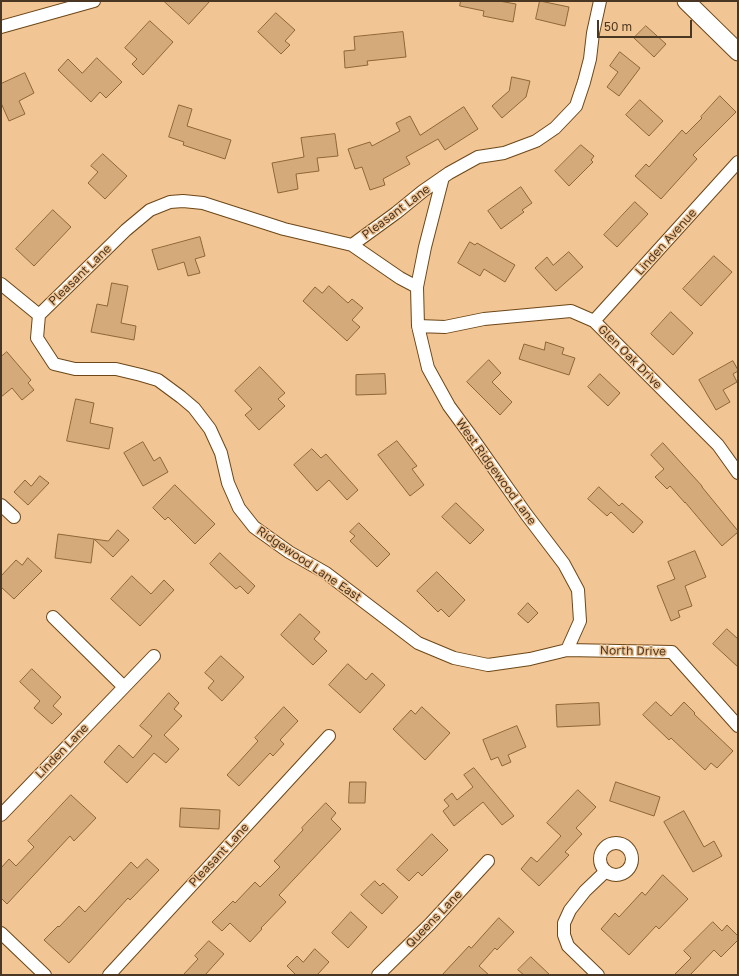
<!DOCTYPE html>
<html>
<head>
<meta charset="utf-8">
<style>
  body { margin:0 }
  #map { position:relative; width:739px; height:976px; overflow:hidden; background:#f2c595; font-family:"Golos Text",sans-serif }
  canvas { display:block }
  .frame { position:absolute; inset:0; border:2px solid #493723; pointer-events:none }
  .scale { position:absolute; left:597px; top:20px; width:95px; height:18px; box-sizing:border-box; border:2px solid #493723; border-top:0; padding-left:5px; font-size:12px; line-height:14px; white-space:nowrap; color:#493723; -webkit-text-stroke:3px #f2c595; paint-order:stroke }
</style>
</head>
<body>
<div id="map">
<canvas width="739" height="976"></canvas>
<div class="frame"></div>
<div class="scale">50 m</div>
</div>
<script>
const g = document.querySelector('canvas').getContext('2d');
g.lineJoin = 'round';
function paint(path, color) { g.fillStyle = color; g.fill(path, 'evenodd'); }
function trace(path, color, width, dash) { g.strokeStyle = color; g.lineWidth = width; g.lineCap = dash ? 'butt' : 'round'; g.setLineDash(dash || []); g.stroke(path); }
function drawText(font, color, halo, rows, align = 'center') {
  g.font = font + ' "Golos Text",sans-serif'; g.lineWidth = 3; g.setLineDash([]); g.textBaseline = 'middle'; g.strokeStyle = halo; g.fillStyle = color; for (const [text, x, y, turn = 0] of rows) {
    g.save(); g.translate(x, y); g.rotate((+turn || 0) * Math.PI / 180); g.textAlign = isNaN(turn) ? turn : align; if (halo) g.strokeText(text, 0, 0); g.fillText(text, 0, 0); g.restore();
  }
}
const building = new Path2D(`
  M164 1H210L189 24Z
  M461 1H499L516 4 513 22 483 16 484 11 460 6Z
  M540 1 569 7 565 26 536 19Z
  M276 13 295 30 285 41 290 45 281 54 258 32Z
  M150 21 173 42 143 75 132 64 137 59 125 48Z
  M646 26 666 44 654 57 634 38Z
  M403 32 406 57 367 61 368 65 345 68 344 51 355 50 354 37Z
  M620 52 640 68 619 96 607 87 618 72 610 66Z
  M97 58 122 82 106 98 100 92 91 102 58 70 68 59 82 73Z
  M25 73 34 93 19 101 25 114 9 121 1 103V84Z
  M512 77 530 81 526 97 502 118 492 106 509 91Z
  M720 96 736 112 693 155 697 159 661 199 635 176 646 164 649 167 682 130 686 134 702 118 701 117Z
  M640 100 663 121 649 136 626 115Z
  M179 105 192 109 187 126 231 140 225 159 183 145 184 142 169 137Z
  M464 107 478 129 445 150 438 139 406 157 410 164 383 179 385 185 370 190 362 167 355 169 348 149 370 142 372 146 400 131 396 123 410 116 420 135Z
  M335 134 338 156 317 158 319 171 296 174 298 189 278 193 272 163 304 157 301 138Z
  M581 145 594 156 591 160 593 162 569 186 555 171Z
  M103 154 127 176 105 199 88 183 98 172 91 166Z
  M521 187 532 203 522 210 524 212 501 229 488 211Z
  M635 202 648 214 617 247 604 235Z
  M53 210 71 227 34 266 16 249Z
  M200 237 205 256 195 259 200 273 188 276 184 262 158 270 152 250Z
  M470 242 475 245 477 243 515 265 505 282 484 269 480 276 458 263Z
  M569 252 583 267 556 291 535 268 547 257 553 265Z
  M714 256 732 272 701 306 683 289Z
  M112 283 128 286 121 323 136 326 134 340 91 332 97 304 107 306Z
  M329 286 348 303 352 299 363 308 352 320 360 327 347 341 303 301 315 287 322 293Z
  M671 312 693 333 673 355 651 334Z
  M546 342 564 348 562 354 575 358 569 375 519 359 524 344 544 350Z
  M7 352 31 380 28 383 34 390 22 400 12 388 1 397V357Z
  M489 360 501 373 492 382 512 402 500 415 467 382Z
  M733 361 738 370V371L733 374 737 382 723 390 730 402 716 410 699 380Z
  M260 367 285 393 278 399 285 406 259 430 245 415 252 409 235 391Z
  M385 374 386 394 356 395V375Z
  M600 374 620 393 608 406 588 387Z
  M76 399 94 403 90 423 113 428 109 449 67 441Z
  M397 441 417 466 412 469 424 485 410 496 378 455Z
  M143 442 154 461 160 457 168 472 143 486 124 453Z
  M663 443 702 486V487L738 531V532L722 546 685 502V503L670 486 667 489 655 477 664 469 651 455Z
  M312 449 321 458 326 454 358 490 347 500 329 480 317 491 294 465Z
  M40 476 49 483 28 505 14 492 25 480 31 486Z
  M175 485 215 524 195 544 168 517 165 520 153 508Z
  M599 487 619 506 622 503 643 522 633 533 611 512 607 516 588 499Z
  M456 503 484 530 470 544 442 517Z
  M359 523 390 554 377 567 350 541 355 536 350 532Z
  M118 530 129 540 113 557 94 539 91 563 55 558 58 534 108 541Z
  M695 551 706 577 685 586 692 606 678 611 680 617 671 621 657 586 675 579 668 562Z
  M220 553 255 586 248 594 240 586 236 589 210 564Z
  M28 558 42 571 14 599 1 587V576L16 560 22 565Z
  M437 572 465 600 449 617 441 609 438 612 417 591Z
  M132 576 151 594 164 580 174 590 140 626 111 599Z
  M528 603 538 613 528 623 518 614Z
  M300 614 320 632 314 639 327 651 313 665 281 635Z
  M727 629 738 639V667L713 644Z
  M221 656 244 677 222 701 208 688 214 681 205 673Z
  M348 664 366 680 372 673 385 685 360 713 329 685Z
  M32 669 61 697 53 706 62 714 52 724 34 708 40 701 20 682Z
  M169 693 179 703 174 709 182 716 164 735 179 749 166 763 154 753 127 783 104 762 119 745 133 758 152 736 140 726Z
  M656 702 671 716 684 702 695 713 694 714 733 751 717 768 711 763 705 770 671 738 669 740 643 715Z
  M599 703 600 725 557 727 556 705Z
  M284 707 298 721 280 740 284 744 273 756 270 753 239 786 227 775 258 741 255 738Z
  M422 707 450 733 425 760 393 729 411 710 415 714Z
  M517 726 526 747 508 755 511 762 502 766 498 757 491 760 483 740Z
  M474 768 514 816 502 825 483 802 454 826 443 811 449 806 444 800 452 793 457 800 473 787 464 775Z
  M350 782H366L365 803H349Z
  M616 782 660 797 654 816 610 801Z
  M578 790 596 807 576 828 582 834 565 852 569 855 539 886 521 869 531 857 537 862 561 836 547 823Z
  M71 795 96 818 74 841 70 836 7 904 1 898V868L9 859 16 866 34 847 28 841Z
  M326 803 336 813 331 819 341 829 279 895 286 902 261 928 262 929 250 942 230 923 222 931 212 922 233 901 235 903 255 882 260 887 280 867 274 861 303 830 302 828Z
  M181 808 220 810 219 829 180 827Z
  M684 811 704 847 714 841 722 856 693 872 664 822Z
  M432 834 448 850 422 876 418 872 409 881 397 870Z
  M147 859 159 870 130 900 128 898 69 963 44 940 58 926 59 927 79 906 85 912 131 862 137 868Z
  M663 875 688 899 659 929 656 926 629 955 601 929 615 913 619 917 642 892 645 895Z
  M375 881 380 886 383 883 398 897 382 914 361 895Z
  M351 912 367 927 348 948 332 933Z
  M499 918 514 932 497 950 495 948 479 966 489 975H442L469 946 471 948Z
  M713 922 722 931 727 925 738 936V940L721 957 714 950 690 975H674L691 958 684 951Z
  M209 941 224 954 205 975H183L198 959 195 956Z
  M315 949 329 962 317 975H296L287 966 297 956 303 962Z
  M531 957 550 975H524L518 970Z`);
paint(building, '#d5aa7a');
trace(building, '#8e6637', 1);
const street = new Path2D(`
  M1 27 94 1
  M443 177 425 247 417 287 418 326 428 368 449 406 471 436 526 514 564 564 578 590 580 621 567 650
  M352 245 400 278 417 287
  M1 284 39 315 37 338 54 364 75 369H116L141 375 158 380 181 397 194 408 210 429 221 453 228 483 239 508 254 527 289 552 326 573 418 643 454 658 488 665 530 659 567 650 672 652 738 726
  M39 315 126 230 150 210 170 202 183 201 203 203 284 229 352 245 396 213 423 191 449 173 478 157 504 153 536 141 555 128 576 106 584 82 590 59 593 33 600 1
  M594 321 738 162
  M418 326 445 327 484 319 571 311 594 321 718 445 738 473
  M1 505 14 517
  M53 617 124 687
  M1 815 154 656
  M600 859a16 16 0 1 1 32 0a16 16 0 1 1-32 0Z
  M1 933 45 975
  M109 975 329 736
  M378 975 430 924 488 861
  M598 975 568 946 564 935V923L570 910 585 891 606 871`);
const secondary = new Path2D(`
  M686 1 738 52`);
trace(street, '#6d4717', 14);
trace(secondary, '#6d4717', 19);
trace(street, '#fff', 12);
trace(secondary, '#fff', 17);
drawText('12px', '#493723', '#f2c595', [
  ["Pleasant Lane",396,212,-37],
  ["Linden Avenue",666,242,-48],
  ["Pleasant Lane",80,275,-44],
  ["Glen Oak Drive",630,357,45],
  ["West Ridgewood Lane",496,472,54],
  ["Ridgewood Lane East",309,564,34],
  ["North Drive",633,651,1],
  ["Linden Lane",62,751,-46],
  ["Pleasant Lane",219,855,-47],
  ["Queens Lane",434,919,-46]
]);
</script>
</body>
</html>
